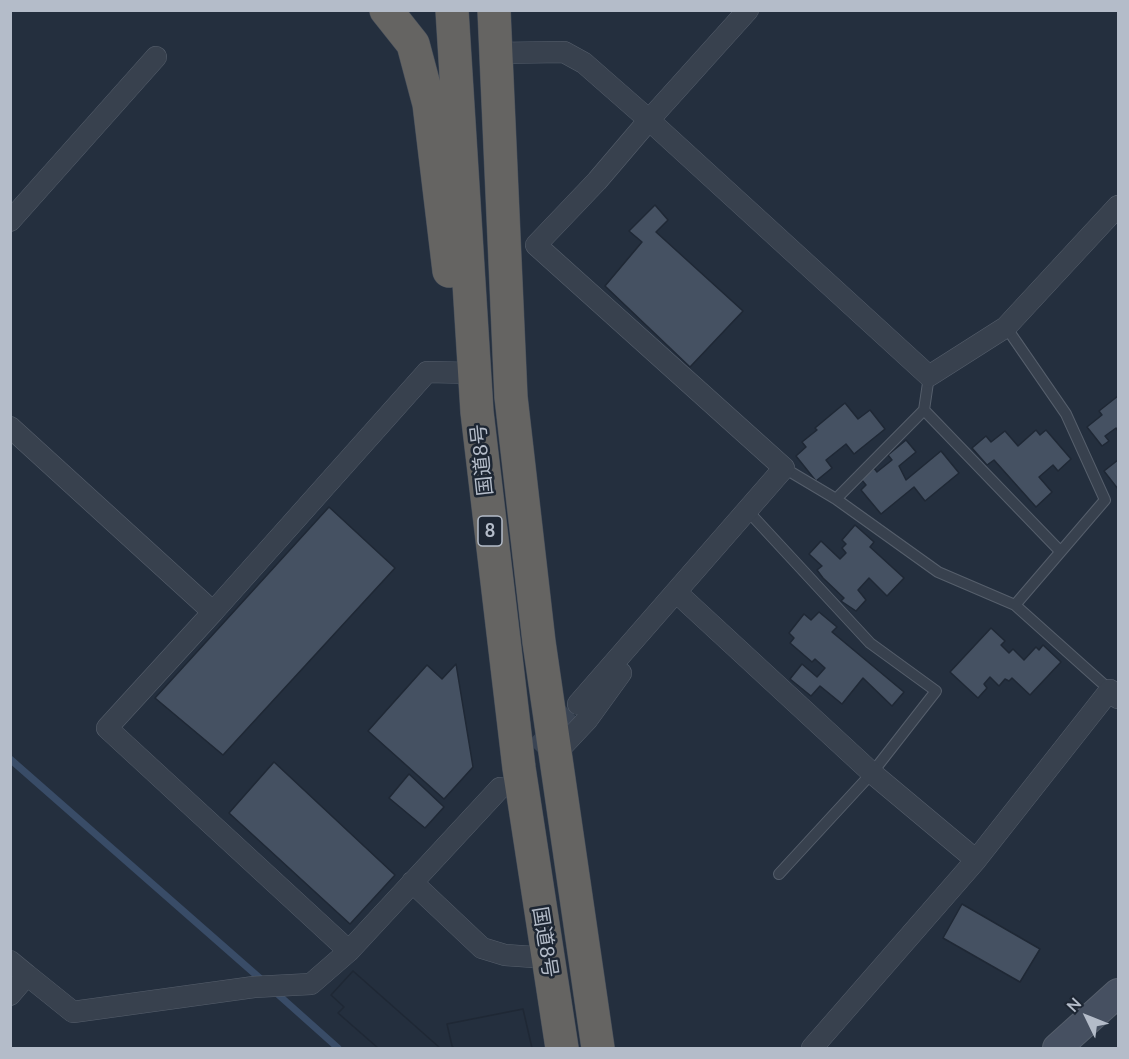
<!DOCTYPE html>
<html>
<head>
<meta charset="utf-8">
<style>
  body { margin:0 }
  #map { position:relative; width:1129px; height:1059px; overflow:hidden; background:#242f3e; font-family:Lato,sans-serif }
  canvas { display:block }
  .frame { position:absolute; inset:0; border:12px solid #b4bcc9; pointer-events:none }
  .north { position:absolute; left:1057px; top:987px; width:60px; height:60px; -webkit-text-stroke:4px #1d2633; paint-order:stroke; rotate:313deg; font-size:16px; font-weight:700; line-height:24px; text-align:center; color:#b4bcc9 }
  .north::after { content:''; display:block; margin:auto; width:21px; height:27px; background:#b4bcc9; clip-path:polygon(50% 0,100% 100%,50% 72%,0 100%) }
</style>
</head>
<body>
<div id="map">
<canvas width="1129" height="1059"></canvas>
<div class="frame"></div>
<div class="north">N</div>
</div>
<script>
const g = document.querySelector('canvas').getContext('2d');
g.lineJoin = 'round';
function trace(path, color, width, dash) { g.strokeStyle = color; g.lineWidth = width; g.lineCap = dash ? 'butt' : 'round'; g.setLineDash(dash || []); g.stroke(path); }
function paint(path, color) { g.fillStyle = color; g.fill(path, 'evenodd'); }
function drawText(font, color, halo, rows, align = 'center') {
  g.font = font + ' Lato,"Noto Sans JP",sans-serif'; g.lineWidth = 5; g.setLineDash([]); g.textBaseline = 'middle'; g.strokeStyle = halo; g.fillStyle = color; for (const [text, x, y, turn = 0] of rows) {
    g.save(); g.translate(x, y); g.rotate((+turn || 0) * Math.PI / 180); g.textAlign = isNaN(turn) ? turn : align; if (halo) g.strokeText(text, 0, 0); g.fillText(text, 0, 0); g.restore();
  }
}
trace(new Path2D(`
  M10 759 263 981
  M273 990 338 1048`), '#394c67', 7);
const building = new Path2D(`
  M655 205 668 220 656 232 743 311 690 367 605 286 642 242 629 231Z
  M1118 396V431L1116 428 1105 436 1109 441 1102 446 1087 427 1102 415 1099 411Z
  M845 403 858 419 870 410 885 429 854 454 846 444 826 460 832 468 816 481 796 456 806 447 802 442 817 430 815 428Z
  M1036 430 1040 435 1046 430 1071 459 1058 471 1053 465 1039 477 1052 492 1036 507 994 460 987 465 972 448 986 436 991 442 1005 431 1018 446Z
  M906 440 916 452 899 466 906 480 941 451 959 473 925 501 914 487 881 514 861 490 866 485 861 479 874 468 877 472 892 460 888 455Z
  M1118 460V489L1104 471Z
  M329 507 395 568 223 755 155 698Z
  M855 525 874 542 870 547 904 578 887 596 869 578 858 590 866 600 856 611 841 601 844 598 823 578 817 570 822 566 809 554 821 541 840 559 846 553 842 548 846 544 842 540Z
  M819 612 837 627 832 632 904 692 892 706 863 678 842 704 820 686 811 696 790 679 802 664 817 677 825 668 815 659 812 662 790 643 794 638 789 633 804 614 811 620Z
  M991 628 1005 641 1001 645 1009 653 1013 649 1024 660 1036 647 1039 650 1043 645 1061 662 1030 695 1012 678 1009 681 1005 679 999 686 990 677 984 684 987 688 978 698 950 672Z
  M456 664 473 767 444 799 368 731 427 665 442 679Z
  M274 762 395 875 350 924 229 813Z
  M409 774 444 807 425 828 389 798Z
  M962 904 1040 949 1020 982 943 938Z
  M353 971 440 1048H378L338 1013 344 1007 331 995Z
  M353 971 440 1048H378L338 1013 344 1007 331 995Z
  M523 1009 532 1048H454L452 1046 447 1024Z
  M523 1009 532 1048H454L452 1046 447 1024Z`);
paint(building, '#455162');
trace(building, '#1f2835', 1.5);
trace(new Path2D(`
  M514 772 578 704`), '#3a4453', 21, [21, 10]);
const service = new Path2D(`
  M1006 327 1066 414 1105 500 1015 605 1110 690
  M924 410 1059 550
  M784 468 836 499 924 410 929 376
  M836 499 938 572 1015 605
  M746 509 870 643 936 691 872 773 779 874`);
const minor = new Path2D(`
  M748 10 649 120 929 376 1006 327 1118 206
  M495 53 564 52 584 63 649 120 597 181 536 245 784 468 578 704
  M10 221 156 57
  M10 427 213 612 107 728 349 951 311 984 254 987 73 1012 27 975
  M676 592 872 773 976 860
  M213 612 427 372 474 373
  M555 754 587 720 621 673
  M412 882 482 948 505 955 548 958
  M349 951 500 788
  M10 961 27 975 10 995
  M812 1048 976 860 1110 690 1118 698`);
const secondary = new Path2D(`
  M1057 1048 1118 993`);
const trunk = new Path2D(`
  M386 10 413 44 429 104 449 271
  M452 10 477 412 519 768 562 1048
  M494 10 511 397 539 642 598 1048`);
trace(service, '#565f6c', 12);
trace(minor, '#565f6c', 22);
trace(secondary, '#565f6c', 30);
trace(trunk, '#434c59', 34);
trace(service, '#38414e', 10);
trace(minor, '#38414e', 21);
trace(secondary, '#465061', 28);
trace(trunk, '#656462', 33);
for (const [x, y, w] of [
  [490,531,24]
]) { const box = new Path2D(); box.roundRect(x - w / 2, y - 15, w, 30, 4.5); g.fillStyle = '#1d2633'; g.fill(box); trace(box, '#b4bcc9', 1.5); }
drawText('bold 18px', '#b4bcc9', null, [
  ["8",490,531]
]);
drawText('20px', '#b4bcc9', '#1d2633', [
  ["国道8号",482,460,-96],
  ["国道8号",545,942,81]
]);
</script>
</body>
</html>
